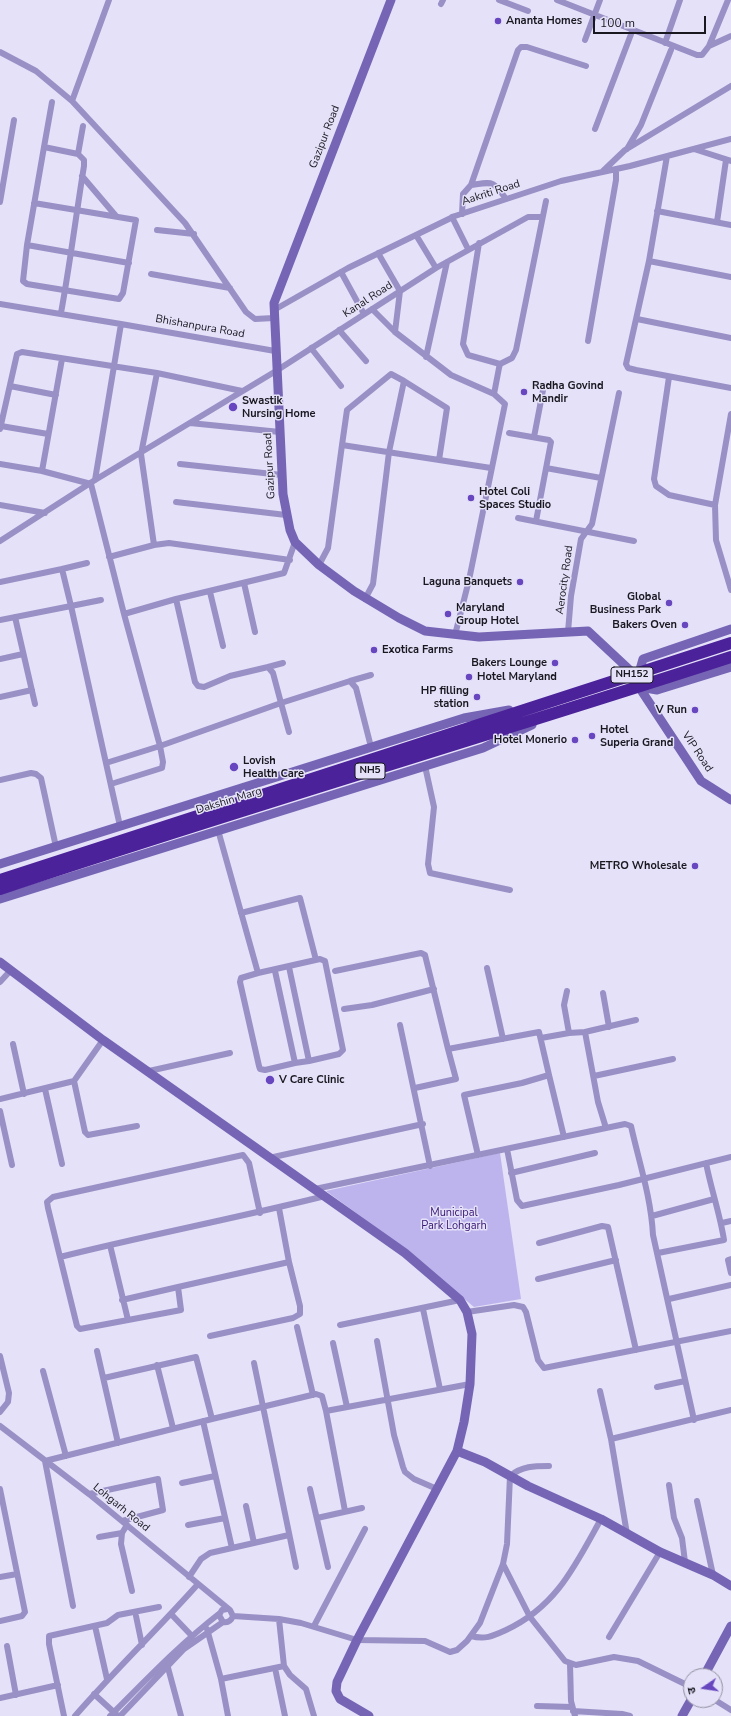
<!DOCTYPE html>
<html>
<head>
<meta charset="utf-8">
<style>
  body { margin:0 }
  #map { position:relative; width:731px; height:1716px; overflow:hidden; background:#e4e1f8; font-family:"Nunito Sans","Noto Sans Devanagari",sans-serif }
  canvas { display:block }
  .north { position:absolute; left:683px; top:1668px; width:40px; height:40px; box-sizing:border-box; background:#e4e1f8; border:1px solid #9391a2; border-radius:50%; rotate:257deg; font-size:11px; font-weight:700; line-height:16px; text-align:center; color:#191820 }
  .north::after { content:''; display:block; margin:auto; width:14px; height:18px; background:#6846bf; clip-path:polygon(50% 0,100% 100%,50% 72%,0 100%) }
  .scale { position:absolute; left:593px; top:16px; width:113px; height:18px; box-sizing:border-box; border:2px solid #191820; border-top:0; padding-left:5px; font-size:12px; line-height:14px; white-space:nowrap; color:#191820; -webkit-text-stroke:3px #e4e1f8; paint-order:stroke }
</style>
</head>
<body>
<div id="map">
<canvas width="731" height="1716"></canvas>
<div class="north">उ</div>
<div class="scale">100 m</div>
</div>
<script>
const g = document.querySelector('canvas').getContext('2d');
g.lineJoin = 'round';
function paint(path, color) { g.fillStyle = color; g.fill(path, 'evenodd'); }
function trace(path, color, width, dash) { g.strokeStyle = color; g.lineWidth = width; g.lineCap = dash ? 'butt' : 'round'; g.setLineDash(dash || []); g.stroke(path); }
function drawText(font, color, halo, rows, align = 'center') {
  g.font = font + ' "Nunito Sans",sans-serif'; g.lineWidth = 3; g.setLineDash([]); g.textBaseline = 'middle'; g.strokeStyle = halo; g.fillStyle = color; for (const [text, x, y, turn = 0] of rows) {
    g.save(); g.translate(x, y); g.rotate((+turn || 0) * Math.PI / 180); g.textAlign = isNaN(turn) ? turn : align; if (halo) g.strokeText(text, 0, 0); g.fillText(text, 0, 0); g.restore();
  }
}
paint(new Path2D(`
  M500 1153 521 1299 474 1307 396 1242 326 1191Z`), '#bdb4ee');
trace(new Path2D(`
  M499 0 528 11
  M557 0 697 55H702L709 46 731 36
  M441 4 443 0
  M585 40 600 0
  M665 43 680 0
  M709 46 728 0
  M0 52 36 71 72 101 185 223 246 312 255 319 274 318
  M72 101 109 0
  M595 129 633 29
  M44 147 52 102
  M627 149 641 125 671 50
  M694 149 731 161
  M78 154 83 126
  M667 156 649 261 626 364 628 368 636 370 731 388
  M603 171 625 150 731 86
  M82 176 116 216
  M471 185 518 50 521 47H527L586 66
  M0 202 14 120
  M34 203 136 220 123 293 119 299 27 284 23 281 27 245 44 147 78 154 84 160V166C76 215 70 264 61 313
  M657 211 731 225
  M462 214 463 194 471 185C493 182 493 180 506 199
  M452 217 468 249
  M717 222 726 160
  M157 230 194 234
  M416 235 436 268
  M479 243 463 344 468 355 500 364
  M27 245 129 263
  M378 253 400 291 395 332
  M649 261 731 277
  M341 272 364 314
  M151 274 230 288
  M0 304 121 324 95 480
  M372 309 395 332 451 375 494 394
  M274 310 348 268 455 216 561 181 630 166 731 139
  M637 319 731 338
  M121 324 275 351
  M339 330 366 361
  M588 341 616 180V169
  M311 348 341 386
  M426 357 447 262
  M669 377 654 479 656 486 669 495 715 505
  M10 386 56 395
  M731 414 715 505 716 540 731 590
  M190 423 280 432
  M1 426 48 434
  M0 429 17 354 22 352 157 373 242 391
  M509 433 549 440 551 442 536 521
  M534 437 544 385
  M342 445 347 410 391 374 404 381 447 408 439 460
  M0 464 42 471 91 484 124 614 160 746 281 703 289 732
  M180 464 282 475
  M546 468 601 478
  M42 471 62 359
  M176 502 286 515
  M0 505 45 513
  M518 518 634 541
  M0 541 95 480 276 371 436 268 528 217H542
  M295 542 284 573 176 599 195 682 198 686 204 687 230 676 268 667 273 673 281 703 350 681 356 688 371 747
  M154 545 141 454 157 373
  M109 557 154 545 169 543 290 560
  M319 565 328 548 342 445 491 468
  M62 569 87 563
  M0 582 62 569 71 606 0 620
  M244 583 255 632
  M210 592 223 646
  M365 599 373 584 389 452 404 381
  M101 600 71 606 120 826
  M124 614 176 599
  M15 617 35 704
  M568 632 571 596 581 539 592 524 619 393
  M455 635 469 580 505 404 494 394 499 368 500 364 512 358 516 350 546 201
  M0 659 23 654
  M268 667 283 663
  M350 681 371 675
  M0 697 32 690
  M106 763 160 746 163 762 162 768 111 784
  M425 766 434 807 428 864 430 873 510 890
  M0 780 31 773 36 774 41 778 56 847
  M218 830 258 973 320 959 325 961 343 1050 339 1054 309 1061
  M241 913 300 898 316 960
  M289 967 309 1061 295 1063
  M487 968 503 1039
  M335 971 421 953 425 955 448 1049 539 1032 549 1075 522 1083 464 1095 478 1155
  M258 973 241 978 240 982 259 1066 260 1069 265 1070 295 1063 275 971
  M0 982 11 970
  M567 991 564 1005 569 1033 585 1032
  M603 993 609 1027
  M344 1009 372 1005 434 989
  M400 1025 430 1166
  M541 1038 569 1033
  M13 1044 24 1094
  M149 1071 230 1053
  M549 1075 564 1137
  M594 1076 673 1059
  M74 1081 85 1132 88 1135 137 1126
  M415 1088 456 1079 448 1049
  M45 1089 62 1164
  M0 1099 74 1081 103 1040
  M0 1111 12 1165
  M606 1128 598 1102 585 1032 636 1020
  M507 1149 517 1200 522 1206 619 1185 731 1157
  M269 1158 423 1124
  M511 1173 595 1153
  M315 1189 625 1124 631 1126C639 1162 651 1197 653 1235L694 1420
  M652 1216 714 1199
  M722 1223 731 1221
  M539 1243 602 1226 608 1227 636 1350
  M110 1245 128 1320 80 1329 77 1326 60 1257C148 1235 237 1218 325 1196
  M658 1253 724 1240C720 1214 711 1189 706 1163
  M60 1257 48 1208 47 1202 53 1197 243 1155 249 1163 260 1213
  M731 1259 728 1260 731 1273
  M538 1279 616 1260
  M669 1299 731 1285
  M122 1300 178 1287
  M423 1309 440 1389
  M467 1312 514 1305 523 1307 526 1312 538 1360 544 1368 731 1331
  M128 1320 181 1310 178 1287 289 1262
  M340 1325 460 1300
  M297 1327 313 1395
  M210 1336 293 1318 300 1314V1306L289 1262 279 1208
  M377 1341 394 1435 403 1467 405 1472 414 1479 437 1489
  M333 1343 347 1407
  M97 1351 118 1443
  M254 1363 296 1567
  M157 1365 173 1428
  M43 1371 66 1456
  M104 1378 196 1357 212 1419
  M657 1387 685 1381
  M600 1391 611 1439
  M326 1411 345 1511
  M0 1412 8 1402 9 1393 0 1356
  M203 1421 232 1548
  M0 1426 89 1494 230 1610 233 1616C231 1621 228 1623 223 1622L219 1615 222 1610 227 1609
  M182 1483 215 1476
  M669 1485 674 1518 682 1538 685 1562
  M0 1489 25 1612 22 1616 0 1621
  M310 1489 328 1567
  M89 1494 158 1479 163 1510 122 1521
  M697 1501 713 1575
  M246 1506 254 1543
  M317 1518 362 1508
  M127 1525 122 1533 121 1544 132 1591
  M188 1525 225 1518
  M627 1534 611 1439 731 1410
  M99 1537 122 1533
  M503 1564 530 1617 565 1661 576 1665 614 1657 638 1661 691 1687
  M0 1577 17 1574
  M189 1577 201 1559 210 1553 289 1535
  M73 1606 45 1461 212 1419 316 1394 322 1396 326 1411 470 1384
  M171 1614 191 1635
  M136 1616 142 1645
  M233 1616 279 1619 301 1623 357 1640 425 1641 450 1652 457 1650 467 1641 480 1623 503 1564 507 1544 510 1476C522 1466 534 1466 549 1466
  M279 1619 284 1666 290 1675 306 1689 314 1716
  M95 1626 107 1679
  M314 1626 365 1529
  M207 1629 221 1679
  M471 1636C485 1640 493 1636 506 1630 556 1607 575 1566 601 1519
  M609 1637 660 1552
  M7 1646 16 1695
  M167 1664 181 1716
  M570 1664 571 1701 575 1716
  M275 1668 285 1716
  M94 1694 117 1715
  M0 1698 58 1685
  M715 1700 731 1710
  M537 1706 572 1707
  M573 1711 622 1714 630 1716
  M64 1716 49 1644V1636L107 1623 118 1615 159 1607
  M75 1716C115 1670 158 1629 198 1584
  M110 1716C146 1680 180 1644 220 1613
  M120 1716 184 1649 223 1622
  M228 1716 221 1679 284 1666`), '#9990c6', 6);
trace(new Path2D(`
  M391 0 274 303 283 494 290 530 295 542 319 565 354 591 399 618 425 631 479 637 588 631 634 674
  M639 673 643 659 731 629
  M639 687 701 781 731 800
  M640 687 657 690 731 667
  M0 864 464 718 509 710
  M0 899 483 748 532 725
  M0 962 103 1040 405 1253 460 1300 467 1312 472 1334 470 1384 464 1422 457 1451 357 1640 337 1682 336 1691 340 1699 369 1716
  M457 1451 485 1462 528 1486 601 1519 660 1552 713 1575 731 1586
  M704 1676 731 1626
  M682 1716 691 1700`), '#7665b5', 9);
trace(new Path2D(`
  M0 880 731 643
  M0 889C243 808 488 736 731 657`), '#4b2299', 12);
for (const [x, y, r, color] of [
  [498,21,4,"#6846bf"],
  [524,392,4,"#6846bf"],
  [233,407,5,"#6846bf"],
  [471,498,4,"#6846bf"],
  [520,582,4,"#6846bf"],
  [669,603,4,"#6846bf"],
  [448,614,4,"#6846bf"],
  [685,625,4,"#6846bf"],
  [374,650,4,"#6846bf"],
  [555,663,4,"#6846bf"],
  [469,677,4,"#6846bf"],
  [477,697,4,"#6846bf"],
  [695,710,4,"#6846bf"],
  [592,736,4,"#6846bf"],
  [575,740,4,"#6846bf"],
  [234,767,5,"#6846bf"],
  [695,866,4,"#6846bf"],
  [270,1080,5,"#6846bf"]
]) { const dot = new Path2D(); dot.arc(x, y, r, 0, 2 * Math.PI); g.fillStyle = color; g.fill(dot); trace(dot, '#e4e1f8', 1.5); }
for (const [x, y, w] of [
  [632,675,42],
  [370,771,30]
]) { const box = new Path2D(); box.roundRect(x - w / 2, y - 8, w, 16, 3); g.fillStyle = '#e4e1f8'; g.fill(box); trace(box, '#191820', 1); }
drawText('bold 10px', '#191820', null, [
  ["NH152",632,675],
  ["NH5",370,771]
]);
drawText('bold 11px', '#191820', '#e4e1f8', [
  ["Ananta Homes",506,21],
  ["Radha Govind",532,386],
  ["Mandir",532,399],
  ["Swastik",242,401],
  ["Nursing Home",242,414],
  ["Hotel Coli",479,492],
  ["Spaces Studio",479,505],
  ["Laguna Banquets",512,582,"right"],
  ["Global",661,597,"right"],
  ["Business Park",661,610,"right"],
  ["Maryland",456,608],
  ["Group Hotel",456,621],
  ["Bakers Oven",677,625,"right"],
  ["Exotica Farms",382,650],
  ["Bakers Lounge",547,663,"right"],
  ["Hotel Maryland",477,677],
  ["HP filling",469,691,"right"],
  ["station",469,704,"right"],
  ["V Run",687,710,"right"],
  ["Hotel",600,730],
  ["Superia Grand",600,743],
  ["Hotel Monerio",567,740,"right"],
  ["Lovish",243,761],
  ["Health Care",243,774],
  ["METRO Wholesale",687,866,"right"],
  ["V Care Clinic",279,1080]
], 'left');
drawText('11px', '#191820', '#e4e1f8', [
  ["Gazipur Road",325,137,-69],
  ["Aakriti Road",491,193,-18],
  ["Kanal Road",368,300,-33],
  ["Bhishanpura Road",200,327,10],
  ["Gazipur Road",270,466,-93],
  ["Aerocity Road",565,580,-82],
  ["VIP Road",697,752,56],
  ["Dakshin Marg",229,801,-17],
  ["Lohgarh Road",121,1508,39]
]);
drawText('11px', '#371574', '#e4e1f8', [
  ["Municipal",454,1213],
  ["Park Lohgarh",454,1226]
]);
</script>
</body>
</html>
